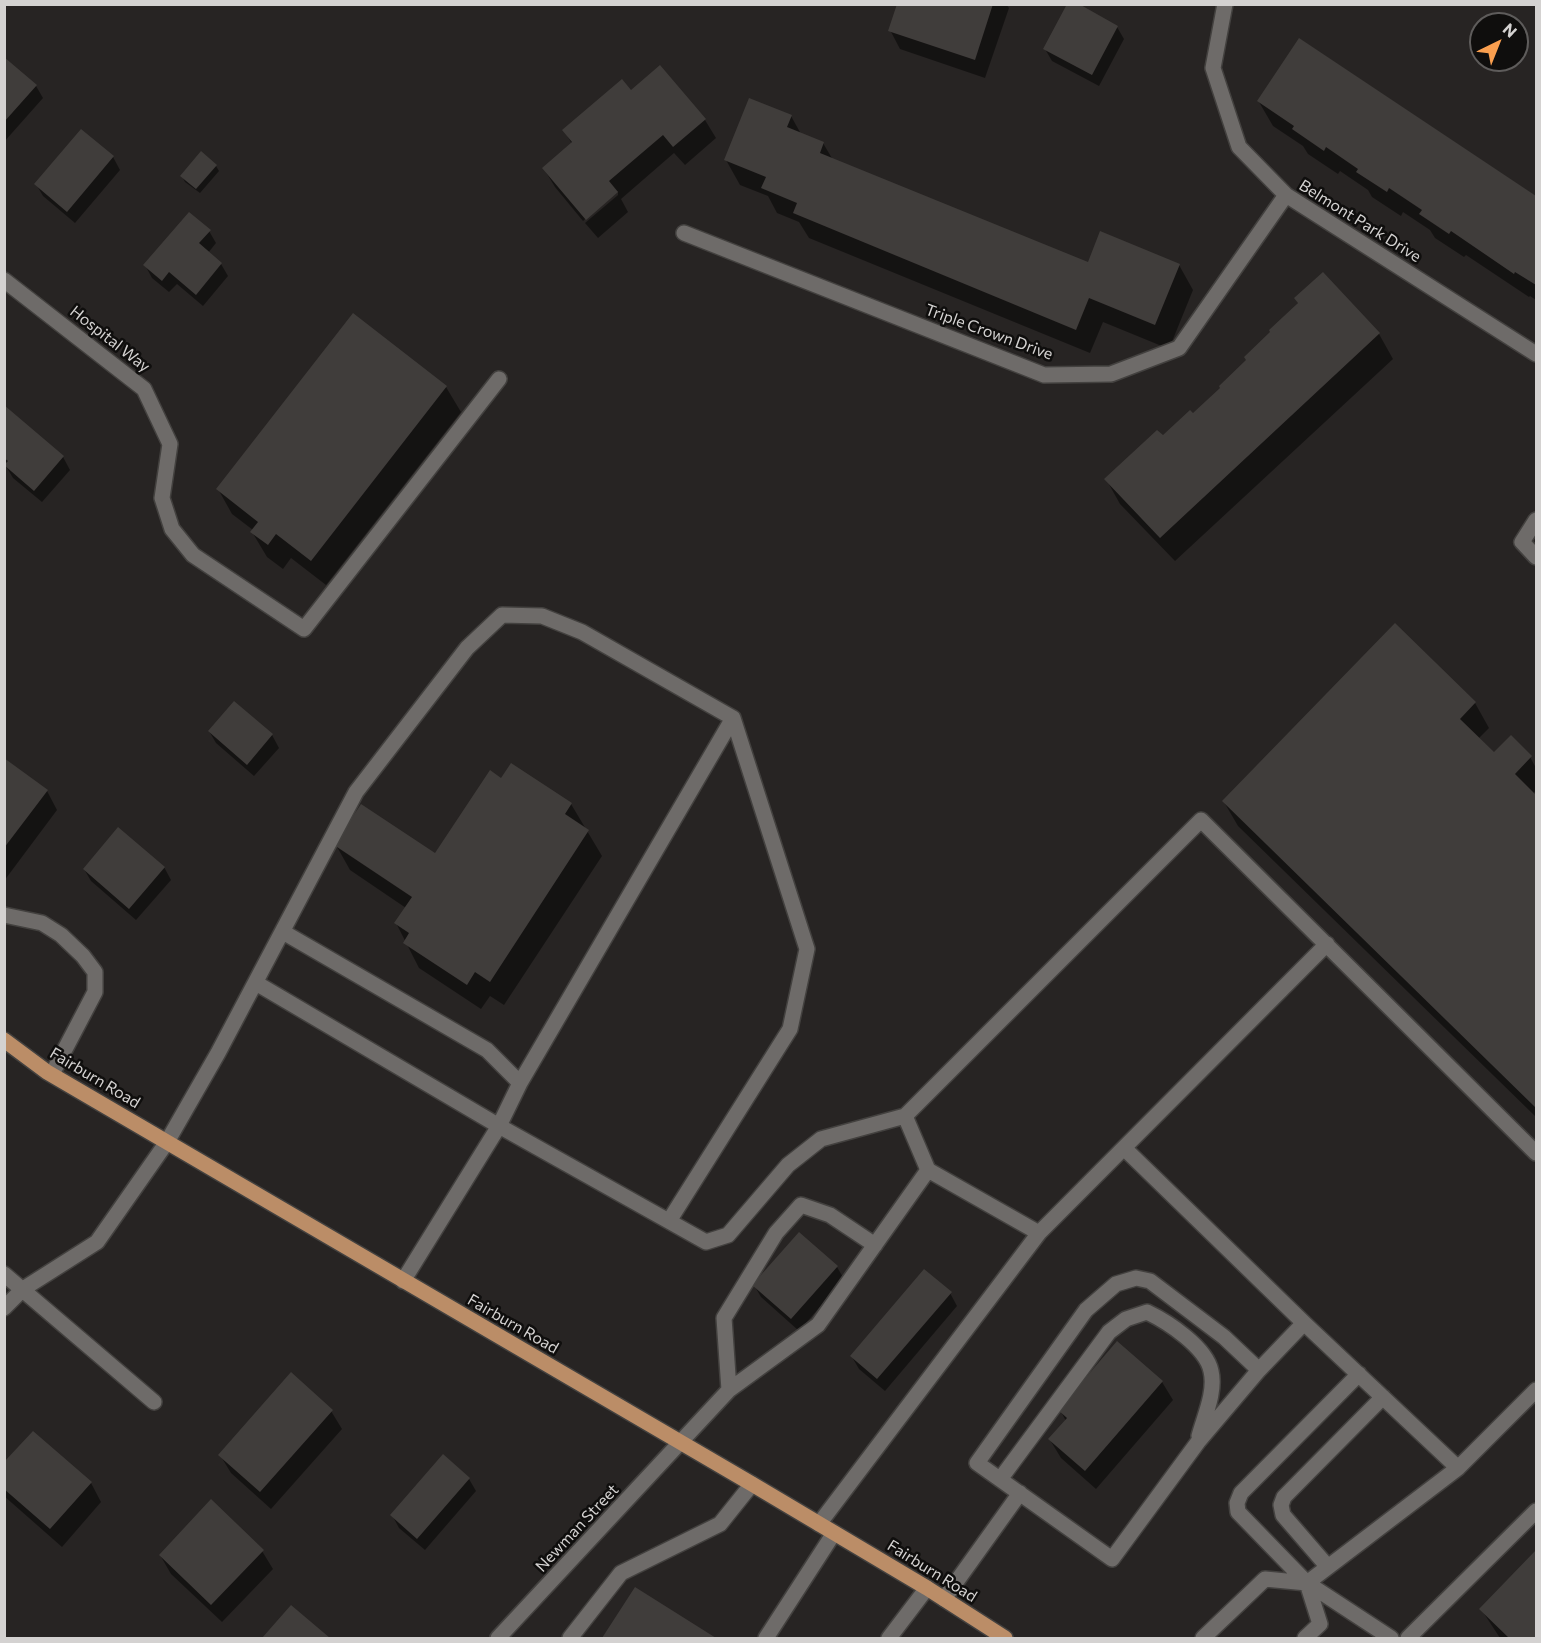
<!DOCTYPE html>
<html>
<head>
<meta charset="utf-8">
<style>
  body { margin:0 }
  #map { position:relative; width:1541px; height:1643px; overflow:hidden; background:#272423; font-family:Commissioner,sans-serif }
  canvas { display:block }
  .frame { position:absolute; inset:0; border:6px solid #d4d2d1; pointer-events:none }
  .north { position:absolute; left:1469px; top:12px; width:60px; height:60px; box-sizing:border-box; background:#0f0e0d; border:2px solid #5e5c5b; border-radius:50%; rotate:43deg; font-size:16px; font-weight:700; line-height:24px; text-align:center; color:#d4d2d1 }
  .north::after { content:''; display:block; margin:auto; width:21px; height:27px; background:#fa9f4f; clip-path:polygon(50% 0,100% 100%,50% 72%,0 100%) }
</style>
</head>
<body>
<div id="map">
<canvas width="1541" height="1643"></canvas>
<div class="frame"></div>
<div class="north">N</div>
</div>
<script>
const g = document.querySelector('canvas').getContext('2d');
g.lineJoin = 'round';
function paint(path, color) { g.fillStyle = color; g.fill(path, 'evenodd'); }
function trace(path, color, width, dash) { g.strokeStyle = color; g.lineWidth = width; g.lineCap = dash ? 'butt' : 'round'; g.setLineDash(dash || []); g.stroke(path); }
function drawText(font, color, halo, rows, align = 'center') {
  g.font = font + ' Commissioner,sans-serif'; g.lineWidth = 5; g.setLineDash([]); g.textBaseline = 'middle'; g.strokeStyle = halo; g.fillStyle = color; for (const [text, x, y, turn = 0] of rows) {
    g.save(); g.translate(x, y); g.rotate((+turn || 0) * Math.PI / 180); g.textAlign = isNaN(turn) ? turn : align; if (halo) g.strokeText(text, 0, 0); g.fillText(text, 0, 0); g.restore();
  }
}
paint(new Path2D(`
  M898 4H1006L1009 8 985 78 900 49 890 30Z
  M1117 27 1124 39 1099 86 1052 61 1045 49Z
  M1299 40 1536 198V300L1530 296 1529 297 1466 255 1464 257 1435 238 1430 230 1403 212 1401 216 1372 197 1368 190 1340 171 1338 174 1308 154 1303 146 1273 126 1259 102Z
  M4 59 36 86 43 98 4 142Z
  M660 67 705 120 716 138 685 165 674 153 621 199 628 212 598 238 585 223 618 195V191L583 221 555 187 544 169 572 144 564 130 631 92Z
  M791 116 801 134 823 143 833 160 1088 264 1179 265 1193 290 1169 349 1103 322 1090 353 809 238 799 222 777 213 768 196 740 185 726 160Z
  M82 131 113 157 120 170 75 223 43 196 36 184Z
  M216 166 219 171 200 193 185 182 182 176Z
  M209 231 216 243 208 253 221 264 228 276 203 306 177 284 169 292 152 278 145 265Z
  M1323 274 1379 334 1393 359 1175 561 1120 504 1106 479 1193 415 1248 361Z
  M446 387 461 412 326 585 291 558 283 569 267 557 252 532 253 530 232 514 218 489Z
  M4 407 63 457 70 470 42 502 13 478 4 463Z
  M1475 703 1489 728 1478 739 1495 755 1530 757 1536 768V790L1533 794 1536 797V1117L1238 826 1224 802Z
  M209 731 272 735 279 748 254 776 216 743Z
  M4 760 47 791 57 810 4 881Z
  M502 780 571 804 602 856 504 1005 490 996 481 1009 419 968 396 923 406 908 350 870 336 845 435 855Z
  M164 867 171 880 136 920 91 881 84 869Z
  M837 1267 844 1279 799 1331 761 1297 754 1285Z
  M950 1293 957 1306 885 1391 859 1369 852 1357Z
  M1162 1382 1173 1400 1096 1489 1061 1458 1050 1440 1066 1421 1060 1410Z
  M331 1411 342 1429 271 1509 231 1473 220 1455Z
  M4 1465 91 1483 101 1502 62 1547 4 1496Z
  M469 1479 476 1491 425 1550 399 1528 392 1515Z
  M262 1551 273 1569 222 1622 171 1574 160 1555Z
  M1536 1552V1638H1500L1481 1609Z
  M635 1589 713 1638H604Z
  M291 1607 328 1638H264Z`), '#0007');
paint(new Path2D(`
  M897 4H993L975 60 888 31Z
  M1067 4H1079L1118 26 1092 75 1043 49Z
  M1299 38 1536 196V285L1515 272 1514 274 1451 231 1449 234 1419 214 1422 210 1389 188 1387 192 1356 172 1358 169 1326 147 1324 151 1292 129 1294 126 1257 101Z
  M4 57 37 85 4 122Z
  M660 65 706 119 673 147 663 135 609 181 618 192 586 220 542 168 572 142 562 130 622 79 631 90Z
  M749 98 792 115 787 127 824 142 820 153 1088 262 1100 231 1180 264 1155 325 1089 298 1076 330 793 213 797 203 761 188 766 177 724 160Z
  M81 129 114 156 67 212 34 184Z
  M201 151 217 165 196 189 180 176Z
  M189 212 211 230 199 243 222 263 196 295 169 272 162 281 143 265Z
  M1323 272 1380 333 1160 538 1104 479 1157 430 1163 435 1190 410 1193 413 1220 388 1219 386 1246 360 1244 357 1270 332 1269 330 1298 303 1294 298Z
  M353 313 447 386 311 561 276 534 268 545 250 532 258 522 216 489Z
  M4 405 64 456 34 491 4 465 8 461 4 458Z
  M1395 623 1476 702 1460 719 1494 752 1511 735 1532 756 1515 774 1536 795V1108L1222 801Z
  M234 701 273 734 247 765 208 731Z
  M4 758 48 790 4 848Z
  M511 763 572 803 565 814 589 830 490 982 475 972 467 985 403 943 409 933 394 923 412 897 334 845 361 804 435 853 490 770 501 778Z
  M118 827 165 867 129 909 83 869Z
  M799 1232 838 1266 791 1319 752 1285Z
  M924 1269 952 1292 877 1379 850 1356Z
  M1117 1341 1163 1381 1085 1471 1048 1439 1067 1418 1058 1410Z
  M291 1372 333 1410 260 1492 218 1455Z
  M33 1431 92 1482 50 1529 4 1489V1462Z
  M443 1454 470 1478 417 1539 390 1515Z
  M211 1499 264 1550 211 1605 159 1555Z
  M1536 1550V1638H1509L1479 1609Z
  M635 1587 716 1638H602Z
  M291 1605 330 1638H262Z`), '#403d3b');
const minor = new Path2D(`
  M1225 4 1213 68 1239 147 1286 195 1536 354
  M684 233 1044 375 1111 374 1179 348 1286 195
  M4 280 144 389 170 444 162 498 172 529 193 555 304 629 499 379
  M1536 520 1522 542 1536 557
  M4 915 42 923 61 935 83 956 95 972V992L52 1074
  M283 932 487 1050 520 1083
  M1124 1148 1304 1323
  M669 1221 790 1029 807 949 733 718
  M1039 1233 1327 944
  M4 1274 154 1402
  M1136 1278 1150 1281 1224 1337 1259 1370 1198 1442 1112 1559 977 1463 1086 1310 1116 1284Z
  M403 1281 499 1126 706 1242 728 1235 788 1165 821 1139 905 1116 1201 820 1536 1153
  M4 1308 23 1289 97 1242 167 1142 218 1053 356 792 467 648 502 615 542 616 582 632 733 718 520 1083 499 1126 256 983
  M1259 1370 1304 1323 1458 1468
  M1359 1374 1241 1493 1237 1503 1238 1512 1307 1583 1391 1638
  M729 1390 724 1318 776 1233 801 1205 830 1215 875 1245
  M1001 1478 1109 1332 1126 1319 1147 1312C1168 1322 1206 1347 1211 1371 1216 1392 1204 1417 1199 1436
  M819 1524 1039 1233 928 1170
  M1328 1567 1283 1515 1281 1505 1284 1497 1383 1397
  M944 1599 1020 1493
  M498 1638 729 1390 818 1325 928 1170 905 1116
  M570 1638 621 1573 720 1524 752 1484
  M766 1638 834 1533
  M889 1638 927 1588
  M1203 1638 1265 1579 1307 1583 1458 1468 1536 1390
  M1305 1638 1320 1624 1307 1583
  M1408 1638 1536 1511`);
const major = new Path2D(`
  M4 1040 47 1072 752 1484 927 1588 1005 1638`);
trace(minor, '#43413f', 18);
trace(major, '#43413f', 18);
trace(minor, '#6e6b69', 15);
trace(major, '#bb8d67', 15);
drawText('16px', '#d4d2d1', '#0f0e0d', [
  ["Belmont Park Drive",1360,221,32],
  ["Triple Crown Drive",989,332,20],
  ["Hospital Way",110,339,38],
  ["Fairburn Road",95,1078,31],
  ["Fairburn Road",513,1324,30],
  ["Newman Street",577,1528,-47],
  ["Fairburn Road",932,1571,32]
]);
</script>
</body>
</html>
